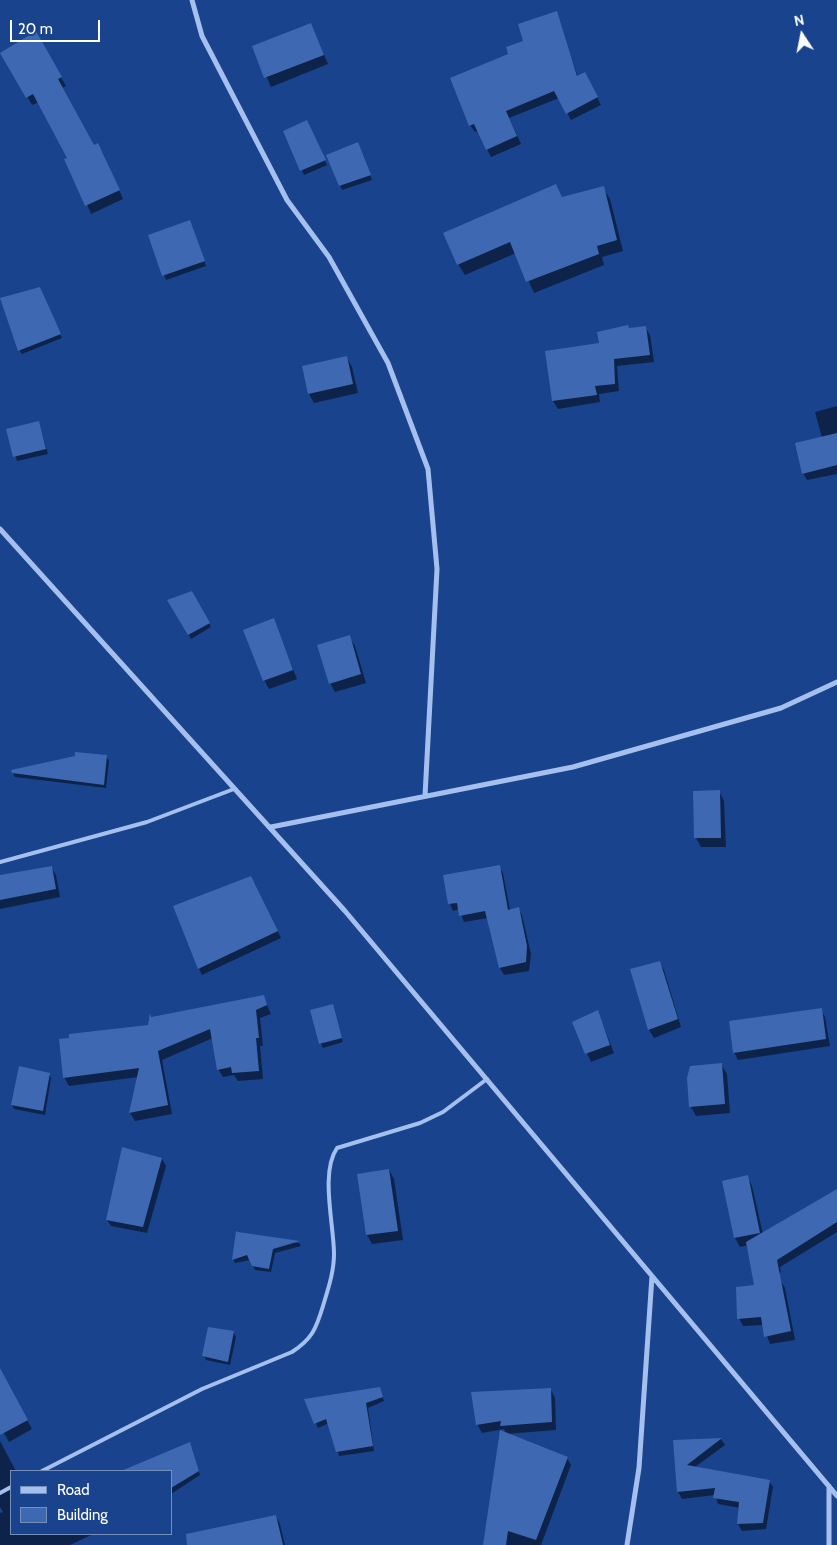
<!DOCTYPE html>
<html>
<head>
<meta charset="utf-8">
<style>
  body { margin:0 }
  #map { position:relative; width:837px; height:1545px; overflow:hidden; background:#19438c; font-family:Cabin,sans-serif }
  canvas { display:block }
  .legend { position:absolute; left:10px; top:1470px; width:162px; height:65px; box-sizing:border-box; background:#19438c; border:1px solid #758eba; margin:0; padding:6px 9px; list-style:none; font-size:15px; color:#fff }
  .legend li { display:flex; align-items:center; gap:10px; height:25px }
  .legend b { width:25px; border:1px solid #758eba }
  .north { position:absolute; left:777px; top:10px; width:50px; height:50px; -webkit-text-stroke:4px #19438c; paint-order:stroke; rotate:349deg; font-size:14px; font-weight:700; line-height:20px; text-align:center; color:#fff }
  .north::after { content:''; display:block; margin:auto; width:18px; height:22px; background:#fff; clip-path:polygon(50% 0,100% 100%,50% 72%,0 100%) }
  .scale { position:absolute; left:10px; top:20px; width:90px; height:22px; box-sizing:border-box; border:2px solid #fff; border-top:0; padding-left:6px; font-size:15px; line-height:18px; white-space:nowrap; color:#fff; -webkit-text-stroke:4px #19438c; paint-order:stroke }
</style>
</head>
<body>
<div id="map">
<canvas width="837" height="1545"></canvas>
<ul class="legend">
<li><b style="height:6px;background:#a5c0ee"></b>Road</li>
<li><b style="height:14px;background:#3e69b2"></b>Building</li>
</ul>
<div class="north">N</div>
<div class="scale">20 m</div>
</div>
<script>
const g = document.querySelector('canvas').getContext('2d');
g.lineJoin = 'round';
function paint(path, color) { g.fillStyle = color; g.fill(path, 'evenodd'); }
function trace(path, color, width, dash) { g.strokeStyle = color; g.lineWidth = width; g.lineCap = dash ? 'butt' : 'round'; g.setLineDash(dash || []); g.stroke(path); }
paint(new Path2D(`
  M556 13 578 77 589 81 601 105 571 120 559 98 509 118 521 144 491 157 478 131 475 132 470 125 510 55Z
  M312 27 328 64 271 87 254 47Z
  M35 33 66 86 62 88 94 146 103 153 123 199 91 214 68 158 39 102 32 105 2 53Z
  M309 126 327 165 304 175 285 132Z
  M360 148 372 180 342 190 328 156Z
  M603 188 610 199 623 251 602 257 604 265 534 293 516 253 465 275 458 264Z
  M192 226 206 266 166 280 149 236Z
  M41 293 62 338 22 354 19 350Z
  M645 327 650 335 654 362 617 366 619 391 599 394 600 402 558 409 553 401 546 352 601 344 630 329Z
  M347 358 352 367 358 393 314 403 309 394Z
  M837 406V474L807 480 803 473 822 438 815 412Z
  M39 422 48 454 17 461 8 430Z
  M192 593 211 627 191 639 169 600Z
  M273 620 297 679 269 689 264 680Z
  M349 637 355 646 366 683 335 692 330 683Z
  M106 756 109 761 106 788 15 777 13 773Z
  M719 791 724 801 726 847H701L696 838Z
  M499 866 503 873 510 910 518 908 522 915 531 954 529 971 504 975 500 968 488 918 464 922 459 909 453 911 450 904 444 876Z
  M51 867 56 875 60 897 0 909V877Z
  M255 884 281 938 202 975 199 969Z
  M659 962 664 970 681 1027 654 1038 649 1030 632 970Z
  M263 996 271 1014 260 1018 263 1046H260L263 1079 238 1081 234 1075 223 1077 218 1069 213 1038 162 1060 172 1114 135 1121 130 1113 138 1077 69 1086 64 1077 149 1026 151 1017Z
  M332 1005 343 1042 323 1048 321 1044Z
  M821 1010 825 1017 830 1046 738 1060 734 1052Z
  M598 1012 614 1053 591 1062 573 1022Z
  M721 1064 727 1074 730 1113 696 1116 691 1107Z
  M49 1074 51 1078 45 1115 14 1109 12 1105Z
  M162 1159 166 1166 147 1233 111 1226 107 1220Z
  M389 1170 394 1179 403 1240 372 1244 367 1235 358 1175Z
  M747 1176 752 1186 763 1234 837 1191V1232L780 1267 781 1272 762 1284 780 1280 785 1288 795 1340 770 1344 763 1325 743 1326 739 1318 758 1286 748 1245 740 1247 735 1238Z
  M237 1233 299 1243 301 1246 275 1253 271 1272 255 1270 250 1260 235 1263 233 1259Z
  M233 1332 236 1337 230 1365 206 1360 204 1356Z
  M9 1386 32 1429 9 1442 0 1426V1391Z
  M379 1388 384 1401 368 1408 374 1451 339 1456 329 1423 318 1428 306 1400Z
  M551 1390 555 1398 556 1430 506 1434 504 1429 482 1433 477 1424Z
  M721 1439 725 1445 695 1467 769 1481 773 1487 766 1529 742 1531 738 1524 740 1508 718 1504 715 1495 682 1499 678 1492 675 1441Z
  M0 1441 16 1471H11V1534L91 1535 70 1545H0V1513L3 1512 0 1507Z
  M192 1448 200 1475 171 1494V1471H151L146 1464Z
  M567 1458 571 1465 541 1545H484Z
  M276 1516 280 1524 285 1545H208Z`), '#0007');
paint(new Path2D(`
  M557 11 577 76 585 72 598 97 566 114 554 91 506 111 517 136 486 150 474 124 469 126 450 78 508 54 506 47 523 41 518 24Z
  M311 23 324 55 264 78 252 46Z
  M36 31 62 77 58 79 94 145 98 143 120 190 85 206 64 159 67 158 33 94 26 98 0 53Z
  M307 120 326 160 300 171 283 131Z
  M358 142 371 175 339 186 326 155Z
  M556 184 562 197 604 186 617 240 597 246 599 254 526 282 510 242 457 265 443 233Z
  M190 220 205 261 162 276 148 235Z
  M40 287 61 334 18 351 0 298Z
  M628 325 629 328 646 326 650 355 614 359 615 384 595 386 597 395 552 401 545 351 599 343 597 332Z
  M347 356 353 384 308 394 302 366Z
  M39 421 46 449 13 457 6 429Z
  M837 433V465L802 474 795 443Z
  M192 591 210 623 188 635 167 600Z
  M274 618 293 670 263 681 243 630Z
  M350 635 361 674 329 684 317 645Z
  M75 752 107 755 104 785 12 773 11 770 75 756Z
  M720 790 721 838H694L693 791Z
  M500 865 508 910 519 907 527 946 526 962 499 968 485 911 459 916 457 903 448 904 443 875Z
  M52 866 56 889 0 900V875Z
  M251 876 278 931 198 969 173 906Z
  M660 961 678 1019 648 1030 630 969Z
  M264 995 267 1005 256 1010 259 1038H256L259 1071 232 1073 231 1067 217 1070 210 1029 158 1051 168 1105 129 1113 139 1068 63 1078 59 1039 69 1038V1034L148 1025 150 1013 151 1017Z
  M333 1004 342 1038 319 1044 310 1010Z
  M822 1008 826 1039 733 1053 729 1021Z
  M598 1010 610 1045 585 1054 572 1022Z
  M722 1063 725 1104 689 1107 687 1078 690 1066Z
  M19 1066 50 1073 43 1111 11 1105Z
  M122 1147 162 1158 143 1227 106 1220Z
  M389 1169 398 1231 366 1235 357 1174Z
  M748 1175 760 1233 734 1238 722 1181Z
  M837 1189V1222L777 1260 791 1331 764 1337 761 1317 737 1319 736 1287 754 1285 746 1242Z
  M236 1231 238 1232 300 1241 273 1249 269 1269 252 1266 247 1255 232 1260Z
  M208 1327 234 1331 228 1362 202 1356Z
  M0 1368 28 1420 0 1435Z
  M380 1387 383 1397 366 1403 373 1446 336 1452 326 1419 314 1424 304 1399Z
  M551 1388 552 1422 500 1426 501 1421 476 1425 471 1392Z
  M500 1430 568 1457 536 1540 508 1531 506 1545H483Z
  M722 1438 687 1465 770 1480 763 1523 737 1524 739 1502 713 1498 715 1488 677 1492 673 1440Z
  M190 1442 199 1471 171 1488V1471H121Z
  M276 1515 283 1545H187L186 1534Z`), '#3e69b2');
trace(new Path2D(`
  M0 862 147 822 234 789
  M42 1471 202 1389 292 1352C312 1339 316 1329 323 1306 328 1289 334 1272 334 1254 334 1224 320 1173 337 1148L420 1123 443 1112 487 1079
  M0 1493 11 1487`), '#a5c0ee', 4);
trace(new Path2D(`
  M192 0 202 36 287 200 329 257 388 363 428 469 437 569 425 796
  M0 529 345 911 837 1496
  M271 827 573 767 781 708 837 682
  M829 1486V1545
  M627 1545 639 1468 652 1276`), '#a5c0ee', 5);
</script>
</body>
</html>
